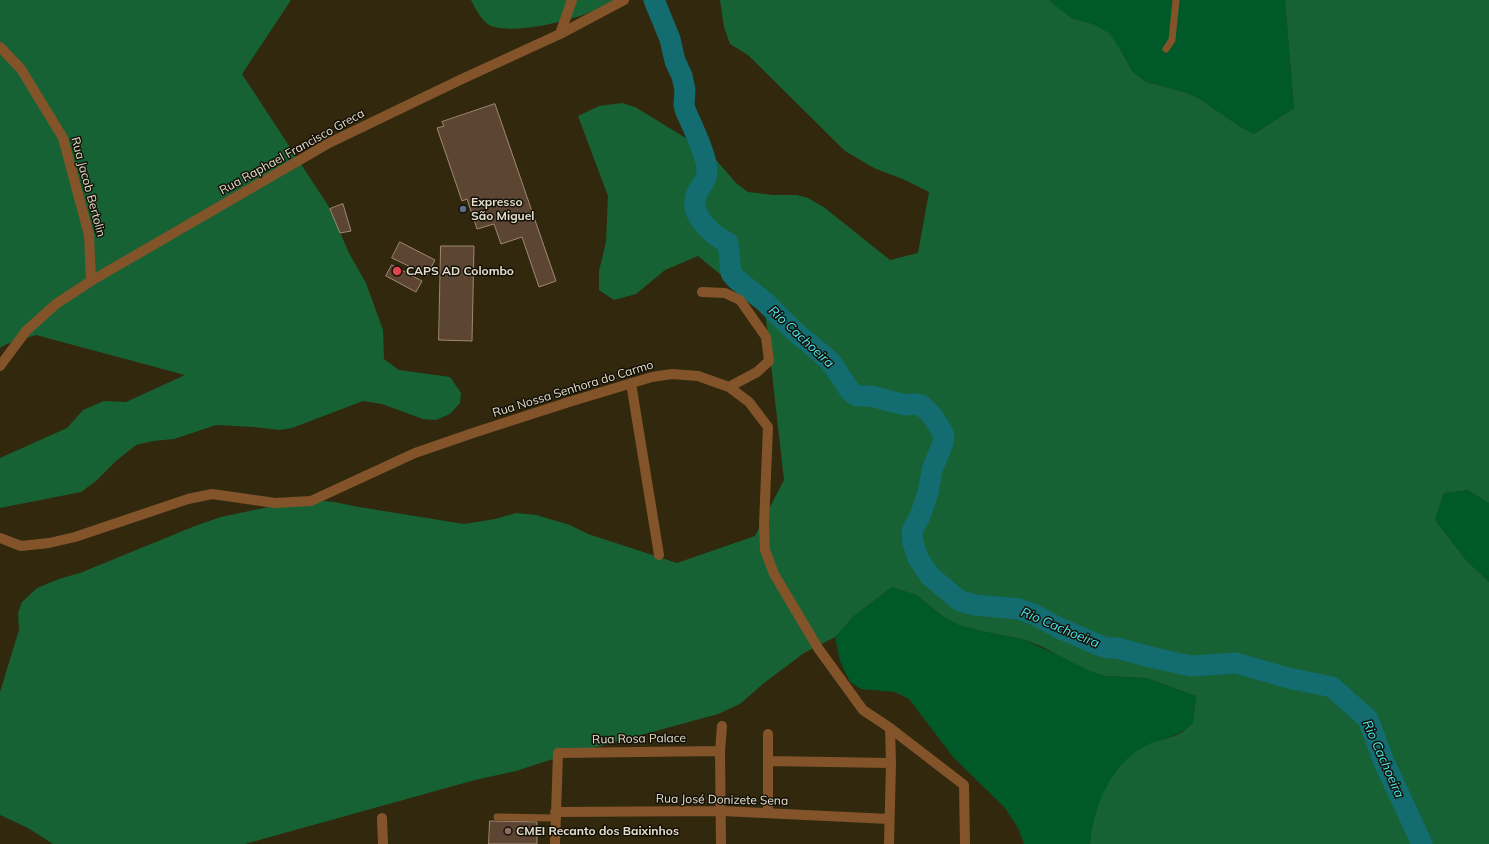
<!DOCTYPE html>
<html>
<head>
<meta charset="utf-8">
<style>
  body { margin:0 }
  canvas { display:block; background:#31280e }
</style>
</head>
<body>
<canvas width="1489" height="844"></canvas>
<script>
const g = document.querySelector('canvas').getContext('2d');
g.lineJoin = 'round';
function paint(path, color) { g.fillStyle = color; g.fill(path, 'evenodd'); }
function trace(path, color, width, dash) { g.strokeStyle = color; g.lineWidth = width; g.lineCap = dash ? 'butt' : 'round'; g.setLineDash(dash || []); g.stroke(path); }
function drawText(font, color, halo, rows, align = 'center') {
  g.font = font + ' Mulish,sans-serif'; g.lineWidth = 3; g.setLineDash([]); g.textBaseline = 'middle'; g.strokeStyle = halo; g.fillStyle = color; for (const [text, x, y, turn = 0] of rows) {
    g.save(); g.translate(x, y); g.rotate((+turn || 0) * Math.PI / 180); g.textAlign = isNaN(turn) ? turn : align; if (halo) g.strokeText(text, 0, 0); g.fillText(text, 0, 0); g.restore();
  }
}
paint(new Path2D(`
  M1049 0H1285L1294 108 1254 134 1239 126 1200 99 1184 92 1146 82 1132 71 1120 49 1093 24 1071 18Z
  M1468 490 1489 503V582L1466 560 1435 520 1444 493Z
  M892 587 916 595 944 617 986 632 1022 639 1106 676 1146 678 1196 696 1193 723 1180 733 1148 745 1090 840V844H1024L1018 828 1005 808 953 757 909 699 895 692 861 689 850 682 840 661 835 637 854 616Z`), '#005929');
paint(new Path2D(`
  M0 0H291L242 74 329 207 349 253 366 283 383 330 384 359 399 370 450 377 461 393 460 403 450 414 436 420 423 419 382 404 363 401 292 428 279 430 254 427 216 425 174 439 153 441 136 445 116 461 96 481 81 492 0 508V458L67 428 83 410 104 401 126 402 185 375 36 335 7 344 0 348Z
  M471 0H613C594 17 513 37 489 25 481 20 475 8 471 0Z
  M720 0H1049L1071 18 1093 24 1109 33 1120 49 1132 71 1146 82 1184 92 1200 99 1239 126 1254 134 1294 108 1285 0H1489V503L1468 490 1444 493 1435 520 1466 560 1489 582V844H1090C1094 805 1111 762 1149 744 1159 740 1171 738 1181 733 1185 730 1189 726 1193 723L1196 696 1146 678 1106 676 1087 670 1041 646 1022 639 986 632 959 625 944 617 916 595 892 587 854 616 835 637 804 653 764 683 740 704 718 714 553 759 516 771 475 780 252 842 245 844H53L28 828 0 815V692L19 630 18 613 22 602 37 588 59 579 80 573 195 526 221 517 292 502 311 500 334 502 359 507 464 524 495 519 516 513 536 515 570 525 588 534 677 563 755 536 784 480 765 311 698 256 665 270 636 294 614 300 599 290V271L606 242 608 196 578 116 599 106 622 103 635 107 702 148 717 161 736 183 748 192 773 195H797L808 198 825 208 890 260 918 253 929 192 905 180 874 168 845 151 748 55 730 44 724 27Z`), '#166234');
trace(new Path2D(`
  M654 0 670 39 675 61 682 76 685 90 684 105 686 112C692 125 707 156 707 170 707 183 700 185 696 195 689 215 712 235 728 243L731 273 736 279 765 302 793 330 830 361 851 392 857 396H871L905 405 914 404 921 405 932 415 944 435 943 443 932 470 928 493 920 516 912 531 913 543 918 558 930 576 960 601 975 605 1019 609 1033 614 1059 628 1101 646 1108 648H1117L1150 657 1191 666 1236 663 1288 678 1332 687 1368 719 1384 762 1422 844`), '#126c70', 21);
const building = new Path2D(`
  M495 104 556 281 539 287 522 237 501 244 494 224 477 229 467 199 462 201 437 128 444 126 442 122Z
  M343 204 351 231 340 233 330 209Z
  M400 242 435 260 427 275 392 258Z
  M441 246H474L472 341 439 340Z
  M392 265 422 281 416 292 386 276Z
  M490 821 537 822V844H489Z`);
paint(building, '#5c4633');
trace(building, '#a08873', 1);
trace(new Path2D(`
  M1166 49 1172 40 1176 0
  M497 817 555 818`), '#83542a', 7);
trace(new Path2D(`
  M560 34 572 0
  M0 47 21 69 63 138 89 235 91 281
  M702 292 725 293 740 300 766 337 769 361 757 372 729 387
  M0 366 26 331 56 304 91 281 329 143 462 79 560 34 624 0
  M631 383 659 555
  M0 538 21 546 49 543 75 537 188 499 212 494 275 503 311 501 415 453 476 432 569 402 652 377 672 374 698 376 729 387 749 402 768 427 764 525 765 550 774 574 818 648 863 710 890 728 964 785 965 844
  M768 734V813
  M768 761 891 763
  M555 812 722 811 889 819
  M382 818 383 844
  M555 844 558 753 720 751
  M721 844 720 751 722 726
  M889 844 891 763 890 728`), '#83542a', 10);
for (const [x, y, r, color] of [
  [463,209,4,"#5c6f8a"],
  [397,271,5,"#e0444e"],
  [508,831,4,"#8d6e63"]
]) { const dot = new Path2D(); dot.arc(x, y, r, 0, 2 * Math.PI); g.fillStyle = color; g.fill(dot); trace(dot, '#151107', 1.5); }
drawText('12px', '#e4dfcf', '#151107', [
  ["Rua Raphael Francisco Greca",292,152,-29],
  ["Rua Jacob Bertolin",88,187,75],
  ["Rua Nossa Senhora do Carmo",573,389,-17],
  ["Rua Rosa Palace",639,739,-1],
  ["Rua José Donizete Sena",722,800,1]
]);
drawText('bold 12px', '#e4dfcf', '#151107', [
  ["Expresso",471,202],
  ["São Miguel",471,216],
  ["CAPS AD Colombo",406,271],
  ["CMEI Recanto dos Baixinhos",516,831]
], 'left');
drawText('italic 13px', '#4be8f0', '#151107', [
  ["Rio Cachoeira",801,337,43],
  ["Rio Cachoeira",1060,628,23],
  ["Rio Cachoeira",1383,759,66]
]);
</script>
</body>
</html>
